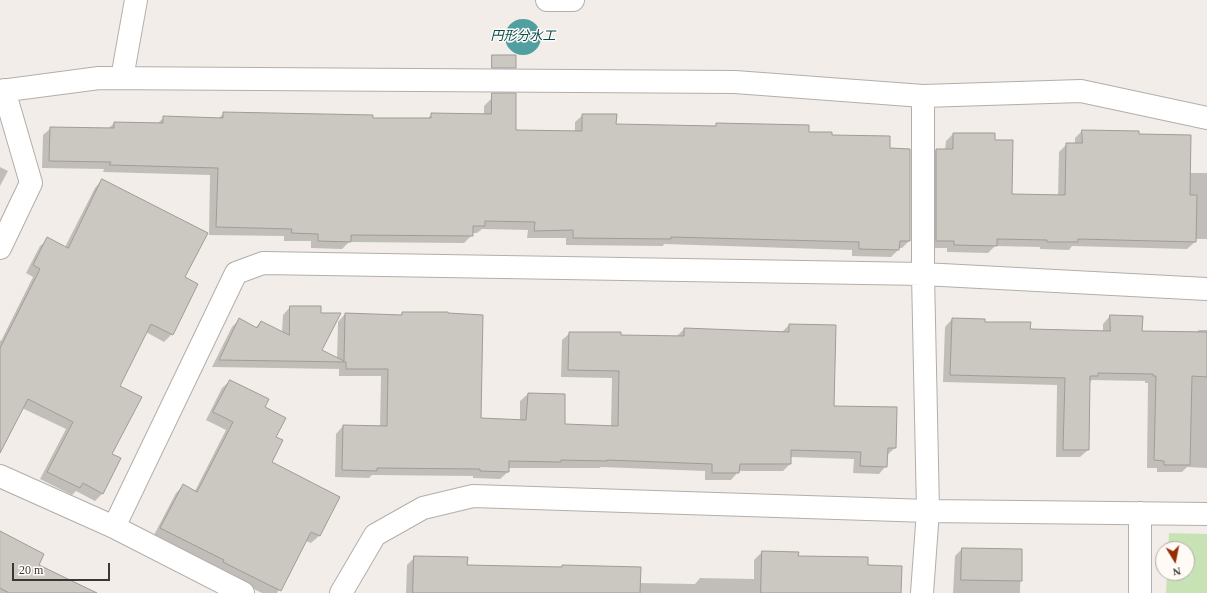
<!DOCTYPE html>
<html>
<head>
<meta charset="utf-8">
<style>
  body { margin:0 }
  #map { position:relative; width:1207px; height:593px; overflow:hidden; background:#f2ede8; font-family:"Times New Roman",serif }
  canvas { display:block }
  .north { position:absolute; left:1155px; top:541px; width:40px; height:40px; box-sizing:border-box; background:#fffaf5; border:1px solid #b0aca9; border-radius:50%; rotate:170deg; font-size:11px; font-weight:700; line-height:16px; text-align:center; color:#3a3836 }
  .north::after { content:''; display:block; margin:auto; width:14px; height:18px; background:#952f03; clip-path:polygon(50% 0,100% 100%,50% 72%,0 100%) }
  .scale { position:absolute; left:12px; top:563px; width:98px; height:18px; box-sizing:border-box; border:2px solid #3a3836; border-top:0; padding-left:5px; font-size:12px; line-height:14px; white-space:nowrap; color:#3a3836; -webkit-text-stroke:3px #fffaf5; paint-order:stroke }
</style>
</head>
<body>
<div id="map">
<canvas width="1207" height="593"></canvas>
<div class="north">N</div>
<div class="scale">20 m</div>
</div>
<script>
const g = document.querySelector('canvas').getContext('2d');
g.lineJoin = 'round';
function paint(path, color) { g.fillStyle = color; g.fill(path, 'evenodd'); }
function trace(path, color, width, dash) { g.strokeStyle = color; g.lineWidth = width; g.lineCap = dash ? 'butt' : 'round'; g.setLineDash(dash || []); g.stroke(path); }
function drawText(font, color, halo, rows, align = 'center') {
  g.font = font + ' "Times New Roman","Noto Sans JP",serif'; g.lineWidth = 3; g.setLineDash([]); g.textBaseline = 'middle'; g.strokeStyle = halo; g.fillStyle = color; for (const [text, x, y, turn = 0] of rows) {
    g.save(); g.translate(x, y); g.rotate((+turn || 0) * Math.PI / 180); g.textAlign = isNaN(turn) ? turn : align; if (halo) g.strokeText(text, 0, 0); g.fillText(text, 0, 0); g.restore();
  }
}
paint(new Path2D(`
  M1169 533 1207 534V593H1166L1167 573H1187V549H1168Z`), '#c7e3b6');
paint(new Path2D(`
  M505 37a18 18 0 1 1 36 0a18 18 0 1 1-36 0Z`), '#529fa2');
paint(new Path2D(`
  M492 98 515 131 575 132V122L583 115 615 125 714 127 717 124 808 133 830 136 889 149 910 240 902 248H898V250L891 257 852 256V250L664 244 663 246 566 245V238H527L528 230 482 229 477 233H472V235L464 243 349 242 342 249 311 248V241H284V236L209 235 210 175 103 172 104 169 42 168 43 135 51 128 108 129 114 123 157 124 164 117 218 119 224 113 372 119H427L432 114 484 115V106Z
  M1082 131 1138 135 1189 173H1207V239H1195V242L1187 249 1072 246 1069 250 1040 249V247L995 246 988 253 947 252V248H928V158L936 150H945L946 141 953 134 994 141 1011 195 1058 196 1059 152 1067 144H1075V138Z
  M0 167 8 171 0 186Z
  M102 180 184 278 172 334 164 342 146 332 119 386 111 455 103 493 95 501 76 491 72 495 40 479 66 429 22 408 0 450V340L1 341 33 277 26 273 40 246 48 239 65 247 95 188Z
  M290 307 320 351 337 359 338 322 345 314 400 316 402 313 480 419 520 420V401L528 394 564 395V425L611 427 612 378 561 377 562 340 570 333 620 336H677L684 329 782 332 789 325 833 407 895 448 887 455 886 466 879 474 853 473 854 459 790 457V464L783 471H739L731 480H705V471L601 467 599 468H508V472L500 479 473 478V476L372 475 369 478 335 477 336 434 343 426 380 427 381 376H339V369L212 367 232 327 240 319 255 328 261 322 282 332 283 315Z
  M1110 316 1141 332 1195 333 1199 330H1207V468L1187 467 1182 472H1157V468H1147L1148 383H1145V381L1092 380 1089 383 1088 450 1080 457H1056L1057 385 943 382 945 327 952 319 1029 330 1103 332V324Z
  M230 381 264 408 275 437 271 463 339 497 319 536 311 543 306 541 277 593H262L216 570 154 535 176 493 183 486 195 491 226 430 206 420 222 388Z
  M0 536 37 565 95 593H0Z
  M962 549 1021 550 1020 593H953L955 556Z
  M762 552 798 553 797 557 867 566 900 593H406L407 565 415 557 466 566 560 568 563 566 639 583 695 584 700 578 754 579V560Z`), '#0003');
const building = new Path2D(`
  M492 55H516V68H492Z
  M492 93H516V130L582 131V114H617L616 124 716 126V123L809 125V132H832V135L890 136V148L910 149V241H900L899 250 859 249V242L671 237V239L573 238V230L534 231 535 222 485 221V226H473V236L351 235V242L318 241V234L291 233 292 229 216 227 218 168 109 165 111 162 49 161 50 127 114 128V122L163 123V116L223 118V112L373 115V118H431V113L491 114Z
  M1082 130 1139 131V134L1191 135 1190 195H1197L1196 242 1078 239V242H1047V240L997 239V246L954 245V241H936V149H953V133H995V140H1013L1012 194 1065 195 1066 143H1082Z
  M102 179 208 233 185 277 198 284 173 335 151 324 120 386 142 397 112 454 121 458 103 494 83 483 80 488 47 472 73 422 28 399 0 453V348L40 269 33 265 47 237 68 248Z
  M290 306H321V313H341L322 350 344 361 345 313 402 315V312H448V313L483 315 481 418 526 420 528 393 565 394V424L618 426 619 371 568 370 569 332H621V335L684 336V328L789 332V324L836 325 834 406 897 407 896 448H888L887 467 860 466 861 452 791 450V464H740L739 473H712V464L607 460V461L561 460V462L509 461V472L480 471V469L377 468V471L342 470 343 425 387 426 388 369H346V362L219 360 239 318 257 328 261 321 289 335Z
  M1110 315 1143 316 1142 331 1207 332V377L1192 376 1190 465H1164V461L1154 460 1156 376H1153V374L1098 373V376H1090L1089 450H1063L1065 378 950 375 952 318 985 319V322H1031L1030 329 1110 331Z
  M230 380 269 399 265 407 286 418 276 437 283 440 272 462 340 497 320 536 311 532 281 591 223 562 224 560 160 528 183 484 197 492 233 422 213 412Z
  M0 531 44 554 39 565 97 593H9L0 588Z
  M962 548 1022 549V581L961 580Z
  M762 551 799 552 798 556 868 557V565L902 566 901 593H761Z
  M414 556 468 557 467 565 562 567V565L641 567 640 593H413Z`);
paint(building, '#cbc7c1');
trace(building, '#9f9b96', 1);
const minor = new Path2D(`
  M547 0H573
  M122 78 136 0
  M0 91 99 78 735 82 923 96 1081 91 1207 118
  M0 248 31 183 4 90
  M0 476 114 527 243 593
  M114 527 236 273 263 263 923 274 1207 289
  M341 593 375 535 423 508 473 496 928 511 1207 514
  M922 593 928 511 923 274V96
  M1140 593V513`);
trace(minor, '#b3aea9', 24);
trace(minor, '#fff', 22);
drawText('italic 13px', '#014c4e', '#fffaf5', [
  ["円形分水工",523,37]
]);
</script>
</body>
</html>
